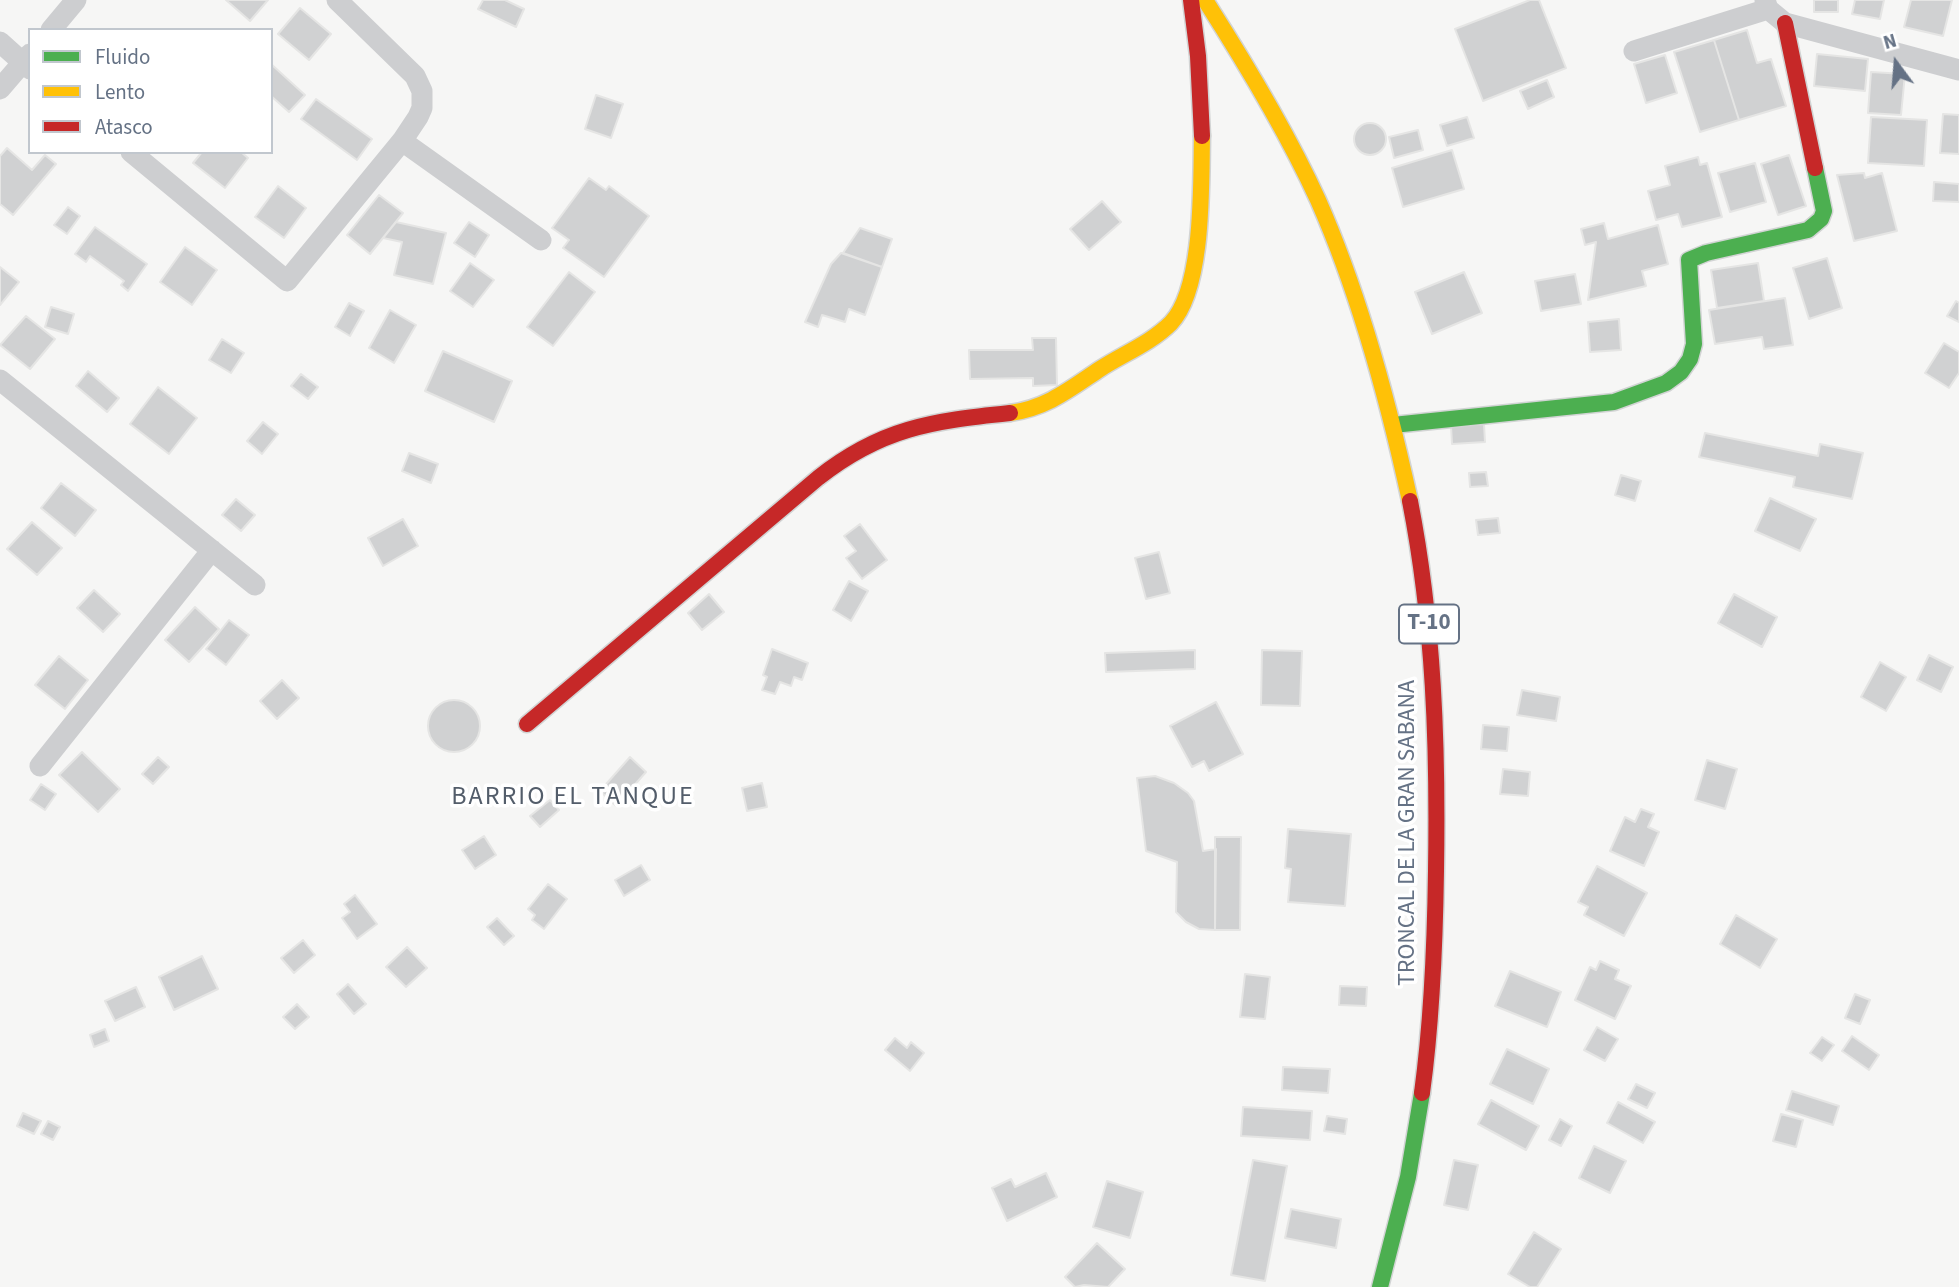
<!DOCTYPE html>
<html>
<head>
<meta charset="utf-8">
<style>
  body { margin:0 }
  #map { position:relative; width:1959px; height:1287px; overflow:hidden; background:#f6f6f5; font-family:"Source Sans 3",sans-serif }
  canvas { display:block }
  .legend { position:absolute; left:28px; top:28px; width:245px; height:126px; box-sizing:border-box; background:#fff; border:2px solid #c1c7ce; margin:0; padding:9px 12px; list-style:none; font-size:21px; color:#657285 }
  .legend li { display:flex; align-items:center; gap:14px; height:35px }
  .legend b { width:35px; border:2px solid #c1c7ce }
  .north { position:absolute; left:1861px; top:28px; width:70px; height:70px; -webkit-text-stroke:5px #fff; paint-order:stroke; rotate:344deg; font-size:19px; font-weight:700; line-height:28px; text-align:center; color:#657285 }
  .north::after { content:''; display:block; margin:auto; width:24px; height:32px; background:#657285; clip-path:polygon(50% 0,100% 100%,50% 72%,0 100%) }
</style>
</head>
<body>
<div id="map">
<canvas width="1959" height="1287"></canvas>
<ul class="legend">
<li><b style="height:9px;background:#4caf50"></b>Fluido</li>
<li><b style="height:9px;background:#ffc107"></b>Lento</li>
<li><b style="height:9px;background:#c62828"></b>Atasco</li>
</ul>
<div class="north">N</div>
</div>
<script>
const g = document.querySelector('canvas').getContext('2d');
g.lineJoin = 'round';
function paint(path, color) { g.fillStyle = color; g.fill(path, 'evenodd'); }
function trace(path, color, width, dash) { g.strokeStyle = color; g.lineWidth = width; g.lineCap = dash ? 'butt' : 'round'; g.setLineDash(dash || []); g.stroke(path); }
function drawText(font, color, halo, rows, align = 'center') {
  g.font = font + ' "Source Sans 3",sans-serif'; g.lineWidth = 7; g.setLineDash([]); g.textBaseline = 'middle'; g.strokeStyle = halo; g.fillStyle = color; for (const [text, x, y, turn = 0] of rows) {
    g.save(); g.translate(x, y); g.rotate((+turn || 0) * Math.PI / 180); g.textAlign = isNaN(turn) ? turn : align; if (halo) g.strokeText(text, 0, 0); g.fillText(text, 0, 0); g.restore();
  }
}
const building = new Path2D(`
  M226 0H268L250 21Z
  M483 0H505L524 9 516 27 478 9Z
  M1530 0H1539L1566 68 1483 101 1455 29Z
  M1814 0H1838V12H1814Z
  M1855 0H1884L1880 19 1852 14Z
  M1911 0H1952L1943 36 1904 27Z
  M300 8 331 34 309 60 278 34Z
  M1747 30 1757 63 1771 59 1786 106 1739 120 1714 40Z
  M1714 40 1739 120 1700 132 1674 52Z
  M1817 54 1868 59 1865 91 1814 86Z
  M1665 55 1677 93 1646 103 1634 64Z
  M271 64 305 95 289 112 271 96Z
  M1871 72 1905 74 1901 115 1868 113Z
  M1547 80 1554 97 1528 109 1520 91Z
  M596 95 623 104 611 138 585 129Z
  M316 99 372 139 357 160 301 119Z
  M1943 114 1959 115V154L1940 153Z
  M1467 117 1474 138 1447 146 1440 125Z
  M1871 117 1927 120 1924 166 1868 163Z
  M1354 139a16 16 0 1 1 32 0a16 16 0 1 1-32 0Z
  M1418 130 1423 150 1394 158 1389 137Z
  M7 148 32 170 45 155 56 164 13 215 0 204V156Z
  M1452 150 1464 189 1403 207 1392 168Z
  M202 152H241L248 158 225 188 193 163Z
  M1789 155 1806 206 1778 215 1761 164Z
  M1698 157 1700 165 1707 163 1722 217 1682 227 1678 214 1656 220 1648 191 1670 185 1665 166Z
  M1755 163 1766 202 1730 212 1718 173Z
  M1864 173 1865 178 1882 173 1897 231 1854 241 1837 175Z
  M589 178 606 190 609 186 649 216 604 277 563 248 569 240 552 228Z
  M1934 182 1959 184V202L1933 201Z
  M278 186 306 208 284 238 255 217Z
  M379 195 403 213 370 254 347 235Z
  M1102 201 1121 222 1089 250 1070 229Z
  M68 207 80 216 67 234 54 225Z
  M396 222 446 233 433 284 394 275 402 242 383 238Z
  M469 222 489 235 475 257 454 243Z
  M1604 223 1608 239 1658 225 1668 264 1642 271 1646 286 1588 300 1596 242 1585 245 1581 229Z
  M95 227 147 264 128 291 121 285 124 281 90 256 86 262 75 254Z
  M860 228 892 239 882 267 843 253Z
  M185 247 217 270 192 305 160 282Z
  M841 253 882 267 865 315 849 309 845 322 822 315 818 327 805 322 831 264Z
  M1827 258 1842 308 1809 319 1793 268Z
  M470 263 494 280 473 307 450 291Z
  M1758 263 1764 301 1717 308 1711 270Z
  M0 267 19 282 0 305Z
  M569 272 595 292 553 346 527 327Z
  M1464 272 1482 313 1432 334 1415 292Z
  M1575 274 1581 304 1541 311 1535 281Z
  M1785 298 1793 345 1764 349 1762 337 1715 344 1709 310Z
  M1956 301 1959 303V322L1947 316Z
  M349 303 364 311 350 336 335 327Z
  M51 307 74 314 68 334 45 327Z
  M390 310 416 325 394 363 369 348Z
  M26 316 55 339 30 369 0 345Z
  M1619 319 1621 350 1590 352 1588 322Z
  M1032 338H1056L1057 385 1033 386V378L970 379 969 350H1033Z
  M222 339 244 353 231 373 209 360Z
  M1944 343 1959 352V373L1949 388 1925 373Z
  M443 351 512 381 494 422 425 391Z
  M88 371 119 398 107 412 76 386Z
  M301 374 318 387 308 399 291 386Z
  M158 387 197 418 169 454 130 424Z
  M263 422 278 434 262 454 247 441Z
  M1484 424 1485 442 1452 444 1451 426Z
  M1705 433 1818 456 1820 444 1863 453 1852 499 1793 487 1795 477 1699 457Z
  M409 453 438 464 431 483 402 471Z
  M1486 472 1488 486 1470 487 1469 473Z
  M1621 475 1641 481 1635 501 1615 495Z
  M61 483 96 510 75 536 41 508Z
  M1770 498 1816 519 1800 551 1755 531Z
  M236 499 255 515 241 531 222 515Z
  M1498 518 1500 533 1478 535 1476 520Z
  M403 519 418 546 383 566 368 538Z
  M32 522 62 548 37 575 7 549Z
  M860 524 887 560 862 579 846 558 856 551 844 536Z
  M1159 552 1170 593 1146 599 1135 558Z
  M849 581 868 591 851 621 833 610Z
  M94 590 120 614 103 632 77 608Z
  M709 594 724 612 702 630 688 613Z
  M1734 594 1777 617 1762 647 1718 623Z
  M195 607 219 629 189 662 165 640Z
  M229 620 249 635 226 665 206 649Z
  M772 649 808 663 802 680 794 677 791 686 780 682 775 694 762 690 767 677 763 675Z
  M1195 650V669L1106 672 1105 653Z
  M1262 650 1302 651 1300 706 1261 705Z
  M1929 655 1953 667 1941 692 1917 680Z
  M59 656 88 680 65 709 35 685Z
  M1880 662 1906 677 1886 711 1861 697Z
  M282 680 299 698 277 719 260 701Z
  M1522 690 1560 697 1556 721 1517 715Z
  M428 726a26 26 0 1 1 52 0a26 26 0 1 1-52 0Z
  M1216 702 1243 754 1209 771 1204 761 1192 767 1170 726Z
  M1483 725 1509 727 1507 751 1481 749Z
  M82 752 120 789 98 812 59 775Z
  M158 757 169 767 153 784 142 774Z
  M630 757 646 772 616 806 600 791Z
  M1707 760 1737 769 1725 809 1695 800Z
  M1503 769 1530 772 1528 796 1500 794Z
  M1155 776 1174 783 1188 793 1194 801 1203 851 1216 849 1215 930 1199 929 1186 922 1176 912 1177 862 1146 851 1137 778Z
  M762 783 767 807 747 811 742 788Z
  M41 784 56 794 45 810 30 800Z
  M550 800 559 810 540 827 530 816Z
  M1641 809 1654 814 1648 827 1659 832 1644 866 1610 851 1625 817 1635 822Z
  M1288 829 1351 834 1345 906 1288 902 1291 869 1285 868Z
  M484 836 496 855 475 869 462 850Z
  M1215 837H1241L1240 930H1215Z
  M641 865 650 880 624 896 615 880Z
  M1597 866 1647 893 1624 936 1584 915 1588 907 1578 902Z
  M548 884 567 899 544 929 532 920 535 915 528 909Z
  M355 895 377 924 357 939 342 918 350 912 344 904Z
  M1736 915 1777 939 1760 968 1720 944Z
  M497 918 514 936 504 945 487 927Z
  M303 940 315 955 294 973 281 958Z
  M407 947 427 968 406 987 386 967Z
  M202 956 218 989 174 1010 159 977Z
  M1600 961 1619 970 1615 979 1631 986 1615 1019 1575 1000 1590 967 1596 970Z
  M1510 971 1561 992 1547 1027 1495 1006Z
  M1245 974 1270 977 1265 1019 1240 1017Z
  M348 984 366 1004 354 1014 337 994Z
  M1340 986 1367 987 1366 1006 1339 1005Z
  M136 987 145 1007 115 1021 105 1001Z
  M1855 994 1870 1000 1860 1024 1845 1018Z
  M297 1004 309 1017 295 1029 283 1017Z
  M1597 1027 1618 1039 1605 1061 1584 1050Z
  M105 1029 109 1041 94 1047 90 1035Z
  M1852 1036 1879 1055 1869 1070 1842 1051Z
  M1822 1037 1834 1045 1822 1061 1810 1053Z
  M895 1038 907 1048 911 1042 924 1053 910 1071 885 1050Z
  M1507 1049 1549 1069 1533 1104 1490 1084Z
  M1283 1067 1330 1069 1328 1093 1282 1090Z
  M1636 1084 1655 1093 1647 1108 1628 1099Z
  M1792 1091 1839 1106 1833 1125 1786 1110Z
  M1491 1100 1539 1126 1526 1150 1478 1124Z
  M1618 1102 1655 1122 1643 1143 1607 1123Z
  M1243 1107 1312 1111 1310 1140 1241 1136Z
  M23 1113 41 1121 34 1134 17 1126Z
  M1781 1114 1803 1120 1796 1147 1773 1141Z
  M1327 1116 1347 1119 1345 1134 1324 1131Z
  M1560 1119 1572 1126 1561 1146 1549 1140Z
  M48 1121 60 1127 53 1140 41 1134Z
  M1594 1146 1626 1161 1610 1193 1579 1178Z
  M1253 1160 1287 1166 1265 1281 1231 1275Z
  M1454 1160 1478 1165 1468 1210 1444 1205Z
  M1046 1173 1057 1197 1007 1221 992 1188 1011 1179 1015 1187Z
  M1107 1181 1143 1192 1130 1238 1093 1227Z
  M1291 1209 1341 1219 1336 1248 1285 1238Z
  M1534 1232 1561 1249 1537 1287H1530L1508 1274Z
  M1097 1243 1125 1269 1108 1287 1084 1285 1075 1287 1065 1277Z`);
paint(building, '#d0d1d2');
trace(building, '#e5e5e4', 2);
const fast = new Path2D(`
  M1393 425 1614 402 1666 383 1681 372 1690 359 1694 344 1689 260 1706 253 1808 230 1821 219 1824 211 1815 168
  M1380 1287 1408 1177 1422 1093`);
const slow = new Path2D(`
  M1205 0C1246 64 1286 130 1318 200 1360 295 1388 400 1410 501
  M1010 413C1047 408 1070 389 1100 369 1123 354 1151 343 1171 323 1204 288 1201 184 1202 136`);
const jam = new Path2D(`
  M1191 0 1198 56 1202 136
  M1785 23 1815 168
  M1410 501C1434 624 1438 746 1436 871 1435 945 1432 1020 1422 1093
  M527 724 818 478C881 428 932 421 1010 413`);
trace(fast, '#d2d4d4', 19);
trace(slow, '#d2d4d4', 19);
trace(jam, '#d2d4d4', 19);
trace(new Path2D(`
  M1765 0 1768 9 1785 23 1959 70
  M51 30 76 0
  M0 42 30 69
  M1634 51 1768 9
  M0 89 30 54
  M402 141 541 240
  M131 152 287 281 402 141 418 117 422 108V91L415 76 337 0
  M0 380 255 585
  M40 766 212 550`), '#cdced0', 21);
trace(fast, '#4caf50', 16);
trace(slow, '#ffc107', 16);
trace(jam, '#c62828', 16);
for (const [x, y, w] of [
  [1429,624,60]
]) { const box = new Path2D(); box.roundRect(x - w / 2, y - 19.5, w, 39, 5); g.fillStyle = '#fff'; g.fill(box); trace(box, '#657285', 2); }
drawText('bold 23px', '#657285', null, [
  ["T-10",1429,624]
]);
drawText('24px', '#657285', '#fff', [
  ["TRONCAL DE LA GRAN SABANA",1409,833,-90]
]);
g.letterSpacing = '2px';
drawText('26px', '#535d6a', '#fff', [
  ["BARRIO EL TANQUE",573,798]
]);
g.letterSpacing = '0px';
</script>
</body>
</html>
